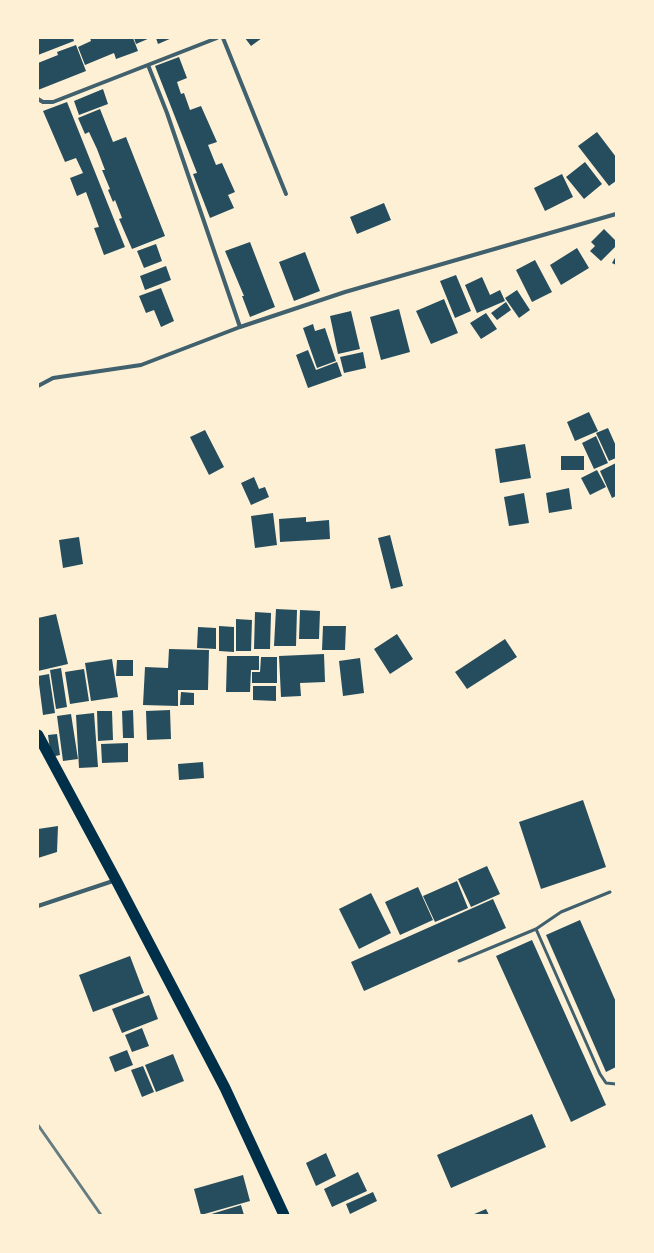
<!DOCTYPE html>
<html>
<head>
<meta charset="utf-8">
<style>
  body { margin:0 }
  #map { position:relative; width:654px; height:1253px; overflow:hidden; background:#fdf0d5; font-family:Overpass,sans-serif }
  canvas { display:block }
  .frame { position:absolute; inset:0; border:39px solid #fdf0d5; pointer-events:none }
</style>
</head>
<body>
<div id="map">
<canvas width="654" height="1253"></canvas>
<div class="frame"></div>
</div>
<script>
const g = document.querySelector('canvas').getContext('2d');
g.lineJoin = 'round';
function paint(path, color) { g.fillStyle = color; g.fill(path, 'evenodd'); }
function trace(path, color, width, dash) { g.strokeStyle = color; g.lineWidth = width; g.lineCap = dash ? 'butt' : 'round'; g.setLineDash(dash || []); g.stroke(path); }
paint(new Path2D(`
  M38 38H73L74 41 38 55Z
  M90 38H133L138 51 116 59 114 53 85 65 78 47 91 41Z
  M134 38H150L136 44Z
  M156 38H172L158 44Z
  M245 38H262L251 46Z
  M76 45 86 71 38 90V63L58 55 57 52Z
  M179 57 187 78 177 82 181 94 184 93 190 110 201 106 217 142 208 145 216 165 222 163 235 192 228 195 234 208 210 218 193 174 197 173 155 66Z
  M103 89 108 104 79 115 74 101Z
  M67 102 125 247 104 255 94 228 99 227 86 192 77 196 70 178 83 173 76 158 65 162 43 111Z
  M100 109 113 142 126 137 165 236 132 249 119 219 122 218 115 200 113 202 108 190 110 189 102 170H105L97 149 89 132 85 134 78 118Z
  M597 132 616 157V181L609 186 578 146Z
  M585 162 602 184 584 199 566 177Z
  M562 174 573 197 545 211 534 188Z
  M384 203 391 220 357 234 350 217Z
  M604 229 616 241V246L601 261 590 251 595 246 591 242Z
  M250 242 275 307 250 317 242 296H244L225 251Z
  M156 244 162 261 144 268 137 251Z
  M577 248 589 268 561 285 550 265Z
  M305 252 320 291 294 301 279 262Z
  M616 256V265L612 263Z
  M535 260 552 292 532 302 516 270Z
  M166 266 171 280 145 290 140 276Z
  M456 275 471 311 455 318 440 281Z
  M482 277 490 295 500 290 505 301 477 313 465 285Z
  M161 288 174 321 161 327 154 310 146 313 139 296Z
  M517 290 530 310 519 318 505 298Z
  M444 299 458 333 431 344 416 311Z
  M506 302 511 310 497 320 491 313Z
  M399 309 410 352 381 360 370 317Z
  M351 311 360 349 338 354 330 316Z
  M486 313 497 329 481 339 470 323Z
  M313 324 315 331 325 328 336 361 317 368 303 328Z
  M308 350 316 370 337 362 342 376 308 388 296 355Z
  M363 352 366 368 344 373 340 357Z
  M589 412 598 431 575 441 567 422Z
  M608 428 616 446V458L609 461 596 433Z
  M205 430 224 467 209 475 190 437Z
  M596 436 608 463 594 469 582 443Z
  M525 444 531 478 500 483 495 449Z
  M561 456H584V470H561Z
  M616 463V496L612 498 600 471Z
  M597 470 606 487 590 495 581 478Z
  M254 477 259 489 265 487 269 497 251 505 241 483Z
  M569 488 572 509 549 513 546 493Z
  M524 493 529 523 509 526 504 497Z
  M273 513 277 545 255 548 251 516Z
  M306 517V522L329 520 330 539 280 542 279 519Z
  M390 535 403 586 391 589 378 538Z
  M79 537 83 564 63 568 59 540Z
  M276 609 297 610 296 646H274Z
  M300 610 320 611 319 639H299Z
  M255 612 271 613 270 649H254Z
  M56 614 68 664 38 671V618Z
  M236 619 252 620 251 651H236Z
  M219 626 234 627V652L219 651Z
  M323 626H346L345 650H322Z
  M198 627 216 628V649L197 648Z
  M397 634 413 659 390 674 374 649Z
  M505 639 517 657 467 689 455 672Z
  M169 649 209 650 208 690H178V706L143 705 145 667 168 668Z
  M324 654 325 682 300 683 301 696 281 697 279 656Z
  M227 656H259V670H251L250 692H226Z
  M261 657H277V683H252V672H260Z
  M360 658 364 693 343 696 339 661Z
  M112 659 118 697 91 701 85 663Z
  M117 660H133V676H116Z
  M61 668 67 707 56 709 50 670Z
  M84 669 89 701 70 704 65 672Z
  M49 674 55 713 43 715 38 676Z
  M253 686H276V701L253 700Z
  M181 692 194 693V705H180Z
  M133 710 134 738H123L122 711Z
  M170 710 171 739 147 740 146 711Z
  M97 711H112L113 740 98 741Z
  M94 713 98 767 79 768 76 715Z
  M71 714 78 759 63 761 57 716Z
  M57 734 60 755 51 757 48 735Z
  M128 743V762L102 763 101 744Z
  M203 762 204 778 179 780 178 764Z
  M583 800 606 867 541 889 519 822Z
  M58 826 57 852 38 858V829Z
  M487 866 500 894 471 907 458 879Z
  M457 881 468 908 435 922 423 896Z
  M418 887 433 920 400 935 385 902Z
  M371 893 391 933 359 949 339 909Z
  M493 899 506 928 364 991 351 962Z
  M580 920 616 1002V1067L606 1072 546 935Z
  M532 940 606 1105 571 1122 496 956Z
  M130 956 144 993 93 1012 79 975Z
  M149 995 158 1019 122 1033 112 1009Z
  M142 1028 149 1046 132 1052 125 1035Z
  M127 1050 133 1065 115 1072 109 1057Z
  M173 1054 184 1081 156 1092 145 1065Z
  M143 1066 154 1092 142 1097 131 1070Z
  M532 1114 546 1147 451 1188 437 1155Z
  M326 1153 336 1176 316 1186 306 1163Z
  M358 1172 367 1191 332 1207 324 1189Z
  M243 1175 250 1201 201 1215 194 1189Z
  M373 1192 377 1201 350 1214 346 1204Z
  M241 1205 244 1215H208Z
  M486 1209 489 1215H472Z`), '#264d5e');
trace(new Path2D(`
  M536 929 600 1074 606 1083 616 1084
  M459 961 536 929 561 912 610 892`), '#3f606c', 3);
trace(new Path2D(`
  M223 38 286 194
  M148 65 167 113 240 327
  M38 99 43 102H53L217 38
  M38 386 53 378 141 365 240 327 345 292 616 214
  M38 906 116 880`), '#3f606c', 4);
trace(new Path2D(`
  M38 735 116 880 225 1088 284 1215`), '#003049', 11);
trace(new Path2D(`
  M38 1125 101 1215`), '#657d81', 3);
</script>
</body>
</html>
